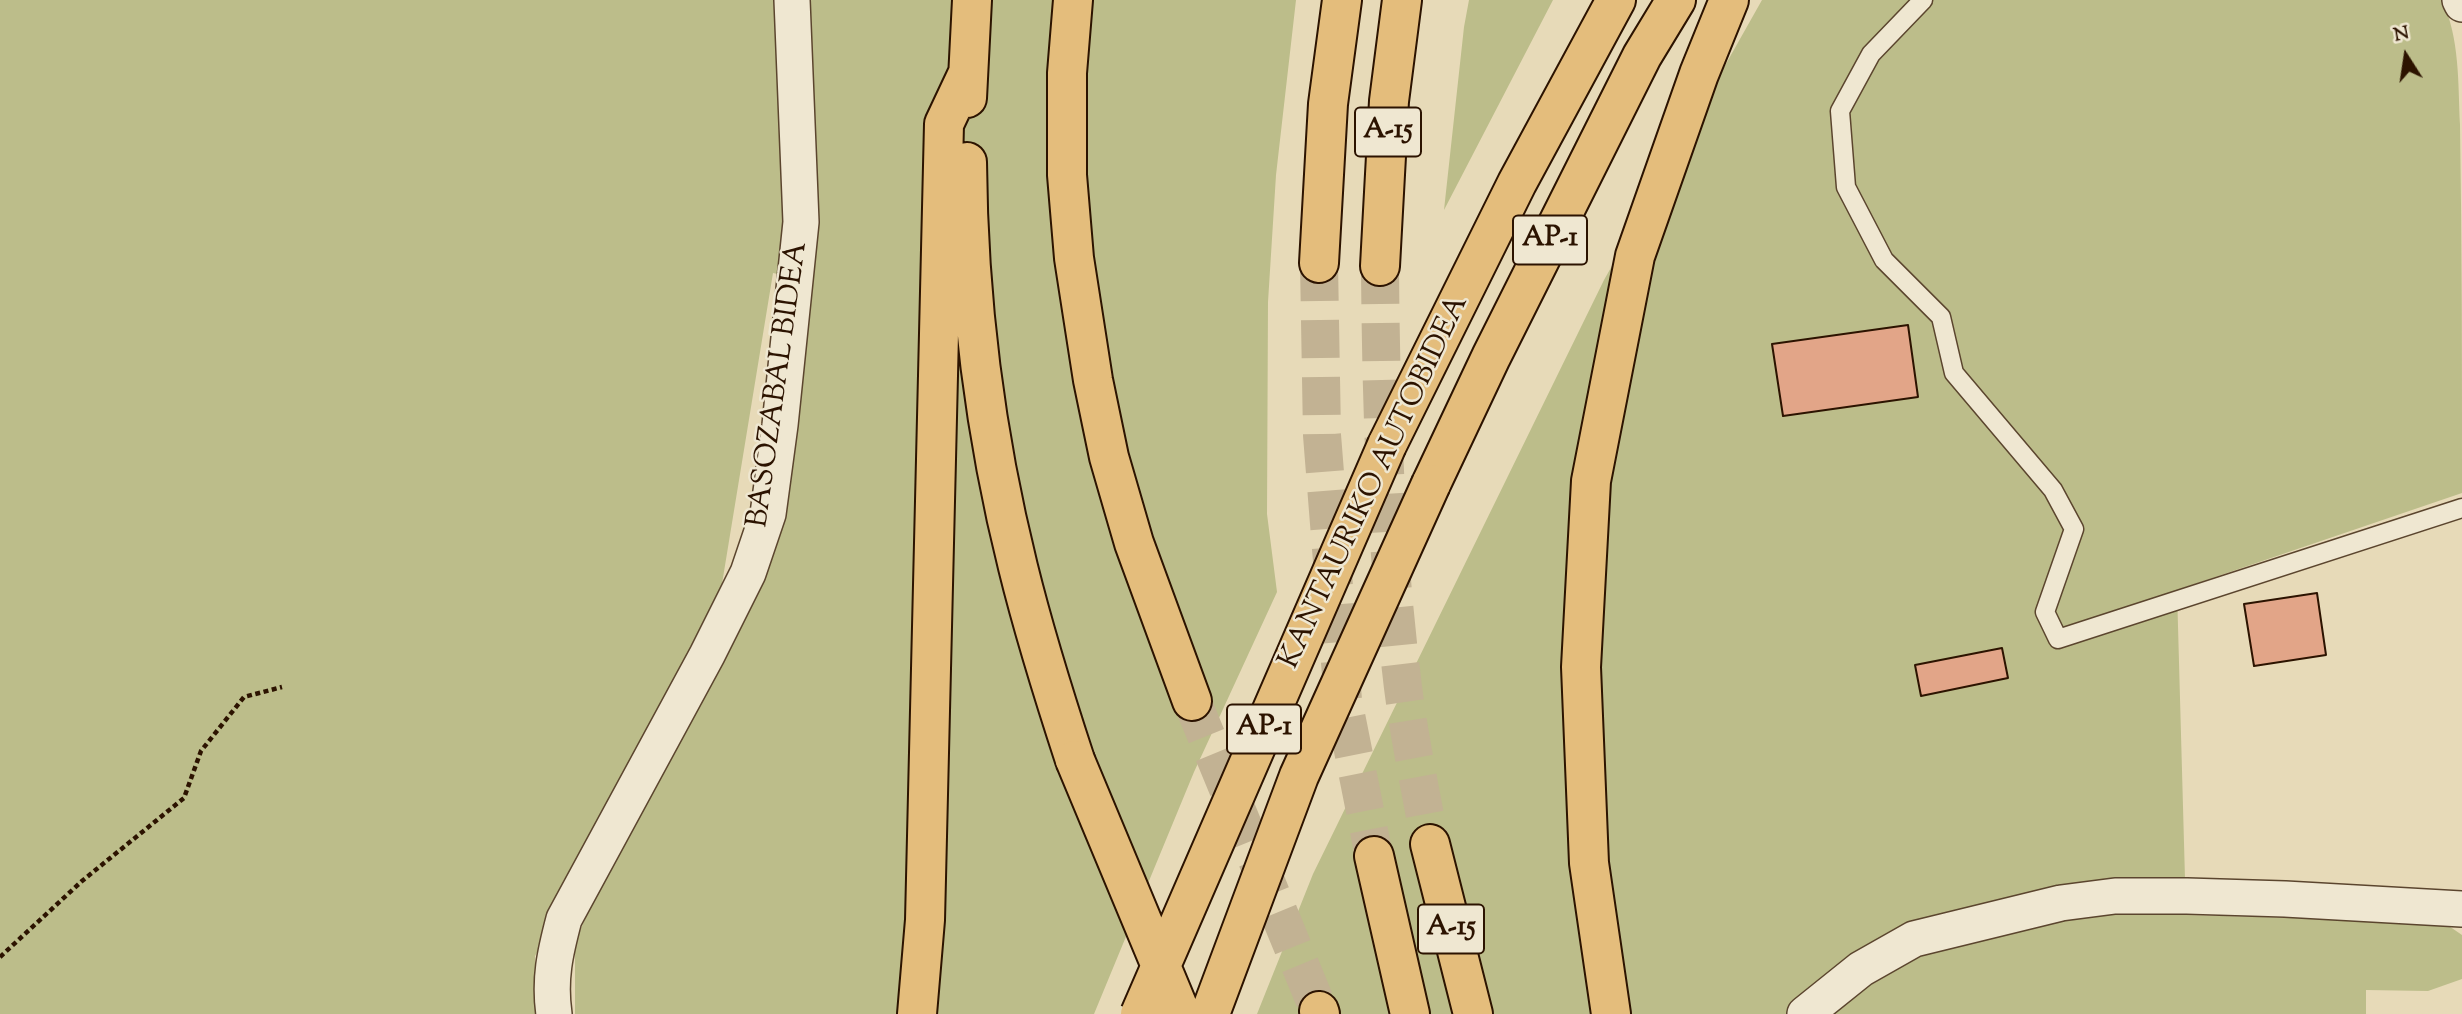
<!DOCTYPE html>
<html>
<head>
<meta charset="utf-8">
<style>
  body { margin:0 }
  #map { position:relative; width:2462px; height:1014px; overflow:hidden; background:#e7dab8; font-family:"Sorts Mill Goudy",serif }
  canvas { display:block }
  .north { position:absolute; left:2371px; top:21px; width:70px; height:70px; -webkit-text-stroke:5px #efe7d1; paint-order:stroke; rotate:348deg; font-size:19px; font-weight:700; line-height:28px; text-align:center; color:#2c1300 }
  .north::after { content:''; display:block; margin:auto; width:24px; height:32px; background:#2c1300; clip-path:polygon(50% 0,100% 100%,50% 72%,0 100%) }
</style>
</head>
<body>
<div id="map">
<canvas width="2462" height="1014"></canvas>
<div class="north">N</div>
</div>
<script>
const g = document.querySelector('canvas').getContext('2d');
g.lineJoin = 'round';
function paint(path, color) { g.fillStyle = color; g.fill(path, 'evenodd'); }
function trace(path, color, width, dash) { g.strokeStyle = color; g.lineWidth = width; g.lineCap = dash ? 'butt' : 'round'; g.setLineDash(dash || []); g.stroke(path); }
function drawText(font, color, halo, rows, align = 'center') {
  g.font = font + ' "Sorts Mill Goudy",serif'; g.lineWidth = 5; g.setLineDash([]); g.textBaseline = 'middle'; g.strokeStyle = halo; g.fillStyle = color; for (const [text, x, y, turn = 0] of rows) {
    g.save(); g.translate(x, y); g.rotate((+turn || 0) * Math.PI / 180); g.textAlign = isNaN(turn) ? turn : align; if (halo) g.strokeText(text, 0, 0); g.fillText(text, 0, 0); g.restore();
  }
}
paint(new Path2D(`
  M0 0H1296L1276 175 1268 302 1267 514 1277 592 1194 772 1094 1014H575V942L627 824 763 576 804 280 773 273 719 602 535 956 536 1014H0Z
  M1469 0H1553L1444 210 1464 27Z
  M1762 0H2442C2460 39 2458 83 2460 125 2462 247 2462 370 2462 493L2177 590 2186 915 2443 922 2462 935V979L2428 991 2366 990V1014H1257L1313 874 1604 280Z`), '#bcbd8a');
const building = new Path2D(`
  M1908 325 1918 397 1783 416 1772 344Z
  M2317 593 2326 655 2254 666 2244 604Z
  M2002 648 2008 678 1921 696 1915 665Z`);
paint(building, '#e2a588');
trace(building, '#2c1300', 2);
trace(new Path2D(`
  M1319 263 1322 435 1343 700 1374 856
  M1380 266C1381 401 1385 536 1401 670 1407 728 1420 786 1430 844
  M1192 701 1319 1011`), '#c2b293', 38, [38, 19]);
const lane = new Path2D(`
  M1923 0 1871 54 1840 111 1846 187 1884 260 1941 317 1954 373 2053 490 2074 529 2045 612 2058 639 2462 508`);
const street = new Path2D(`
  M2460 0 2462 4
  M554 1014C549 979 555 953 564 919L707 655 748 573 768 514 780 425 801 222 792 0
  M1805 1014 1861 969 1914 939 2061 903 2115 896H2187L2285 899 2462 909`);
const highway = new Path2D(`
  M1073 0 1067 73V175L1074 258 1093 380 1109 457 1134 543 1192 701
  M967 98 972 0
  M967 162C968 297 985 435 1018 567 1034 632 1054 696 1075 760
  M1319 263 1328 104 1342 0
  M1380 266 1389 101 1402 0
  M1387 445 1517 183 1616 0
  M1431 484 1491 357 1642 56 1676 0
  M1430 844 1473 1014
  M1374 856 1410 1014
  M1319 1011 1320 1014
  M917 1014 925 920 944 124 968 73
  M1611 1014 1589 863 1581 667 1591 481 1635 256 1699 74 1729 0`);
trace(lane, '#5b452e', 21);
trace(street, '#5b452e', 38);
trace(highway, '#2c1300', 42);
trace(new Path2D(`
  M0 957 82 881 184 798 201 751 244 697 282 687`), '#2c1300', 4.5, [5, 3.5]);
trace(lane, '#efe7d1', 18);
trace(street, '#efe7d1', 35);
trace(highway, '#e4bd7c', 38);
const highwayBridge = new Path2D(`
  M1075 760 1181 1014
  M1140 1014 1387 445
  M1210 1014 1299 776 1431 484`);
trace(highwayBridge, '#2c1300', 42, []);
trace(highwayBridge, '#e4bd7c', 38);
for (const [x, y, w] of [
  [1388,132,66],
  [1550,240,74],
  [1264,729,74],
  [1451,929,66]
]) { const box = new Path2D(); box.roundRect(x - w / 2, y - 24.5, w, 49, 5); g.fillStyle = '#efe7d1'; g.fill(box); trace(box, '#2c1300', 2); }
drawText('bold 28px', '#2c1300', null, [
  ["A-15",1388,132],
  ["AP-1",1550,240],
  ["AP-1",1264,729],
  ["A-15",1451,929]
]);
drawText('30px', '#2c1300', '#efe7d1', [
  ["BASOZABAL BIDEA",780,385,-82],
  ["KANTAURIKO AUTOBIDEA",1376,483,-65]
]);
</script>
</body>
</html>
